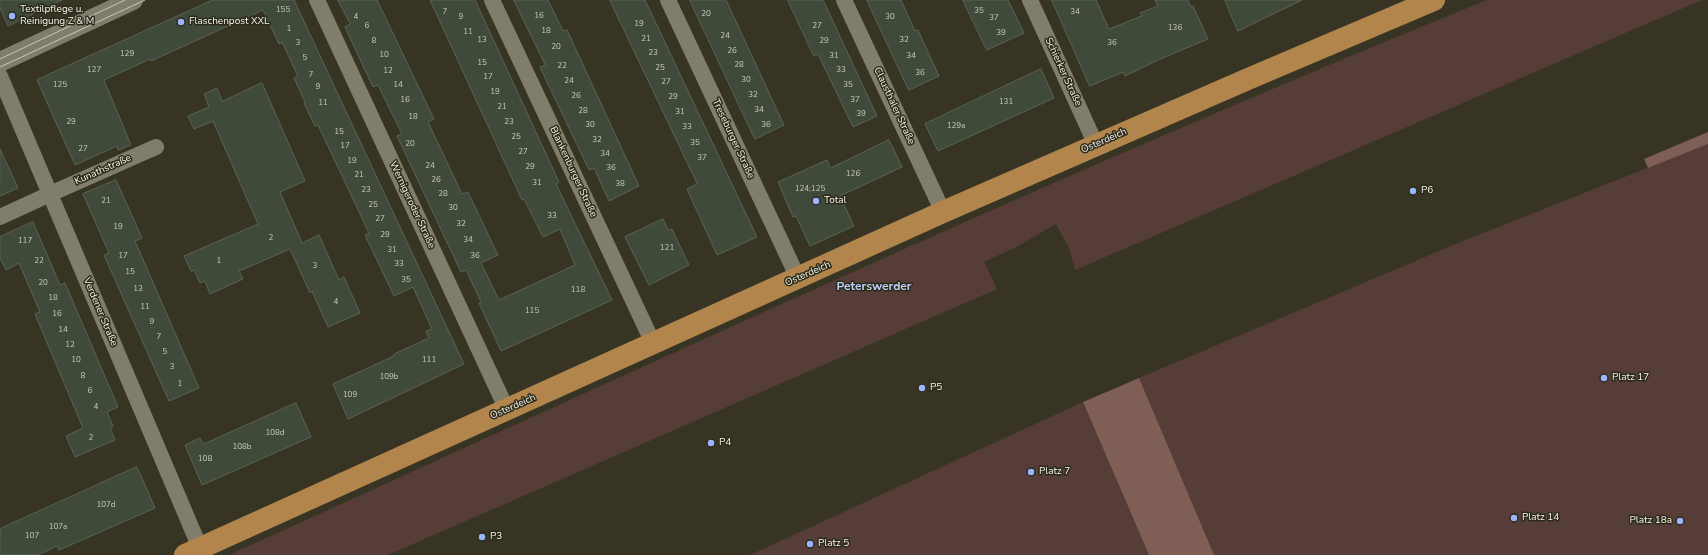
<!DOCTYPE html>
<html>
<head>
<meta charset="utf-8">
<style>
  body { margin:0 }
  canvas { display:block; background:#373424 }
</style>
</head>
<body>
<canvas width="1708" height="555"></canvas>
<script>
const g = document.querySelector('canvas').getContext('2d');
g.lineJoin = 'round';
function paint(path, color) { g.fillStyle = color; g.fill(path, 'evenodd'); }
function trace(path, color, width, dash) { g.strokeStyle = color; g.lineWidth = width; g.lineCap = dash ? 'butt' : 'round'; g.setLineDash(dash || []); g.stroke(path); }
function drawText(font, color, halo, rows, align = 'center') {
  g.font = font + ' "Nunito Sans",sans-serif'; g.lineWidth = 3; g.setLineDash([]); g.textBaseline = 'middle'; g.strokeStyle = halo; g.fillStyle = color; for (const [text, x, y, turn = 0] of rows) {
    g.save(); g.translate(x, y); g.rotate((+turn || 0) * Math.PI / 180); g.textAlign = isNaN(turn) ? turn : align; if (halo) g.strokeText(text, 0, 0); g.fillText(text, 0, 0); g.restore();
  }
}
paint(new Path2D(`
  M1487 0H1702L1075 270 1069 248 1056 224 1016 247 984 262 997 289 388 555H229C646 366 1062 172 1487 0Z
  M1708 144V555H1194L1129 403 1139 378 1458 243Z
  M1083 402 1149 555H750Z`), '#563d37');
paint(new Path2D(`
  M1708 132V144L1648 168 1644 159Z
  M1139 378 1214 555H1149L1083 402Z`), '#7f5e56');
const building = new Path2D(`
  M0 0H62L8 26 0 8Z
  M213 0H294L464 364 348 419 333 384 394 356V354L429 338 426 331 432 329 413 287 394 296 365 235 369 233 318 125 315 126 304 103 305 102 294 78 298 76 282 42 279 44 263 10 151 61 150 59 104 80 131 145 118 150 117 146 75 165 37 80Z
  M338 0H377L434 119 428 122 462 194 468 192 498 255 481 263 499 300 575 265 560 229 543 237 524 199 522 200 430 0H475L559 182 556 184 612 300 501 351 479 303 481 302 466 270 461 272 397 136 402 134 378 85 373 87 345 27 350 24Z
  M514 0H548L563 31 567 30 639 186 609 201 594 168 589 170 540 67 545 65Z
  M610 0H645L757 237 717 255 687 189 697 184Z
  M690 0H726L784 125 755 139Z
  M788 0H823L877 116 853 127 818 54 814 56Z
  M867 0H901L915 31 918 30 939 76 909 90Z
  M963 0H1008L1024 33 987 50Z
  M1052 0H1096L1109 29 1142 16 1140 13 1158 6 1155 0H1188L1191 7 1193 6 1208 39 1160 59 1125 76 1123 72 1090 86Z
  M1225 0H1302L1238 31Z
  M1041 69 1054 98 938 151 925 124Z
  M262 83 305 181 280 192 302 243 319 235 339 280 344 277 360 313 328 327 312 291 310 293 290 249 239 271 243 279 210 294 205 281 200 283 194 270 191 271 184 256 258 224 213 121 194 129 188 116 209 107 204 94 217 88 222 101Z
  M889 140 902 167 840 196 854 226 810 246 796 216 793 217 778 182 827 160 830 168Z
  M0 149 18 188 0 196Z
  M116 180 142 238 135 241 199 388 169 401 104 255 109 253 83 194Z
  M663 219 668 230 672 229 689 265 649 285 625 237Z
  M33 222 60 285 65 283 118 407 107 412 113 426 110 428 115 440 75 457 66 436 83 428 35 314 40 312 19 263 6 270 0 258V237Z
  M296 403 311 437 202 485 185 445 200 438 203 444Z
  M137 467 155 508 59 550 57 546 38 555H0V529Z`);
paint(building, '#404a3b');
trace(building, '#596354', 1);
trace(new Path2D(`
  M317 0 507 410
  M492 0 653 343
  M668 0 798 278
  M844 0 943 212
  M1030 0 1096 145
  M0 76 200 548
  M0 217 50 194 156 147`), '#807d6b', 16);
trace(new Path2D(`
  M0 62 133 0`), '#807d6b', 20);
trace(new Path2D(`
  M185 555 943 212 1248 79 1434 0`), '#b1854c', 22);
trace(new Path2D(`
  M0 59 125 0
  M0 67 145 0`), '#c9c7bb', 1);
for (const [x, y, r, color] of [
  [12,16,4,"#9bb5fd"],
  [181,22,4,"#9bb5fd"],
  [1413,191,4,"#9bb5fd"],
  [816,201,4,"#9bb5fd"],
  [1604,378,4,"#9bb5fd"],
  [922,388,4,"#9bb5fd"],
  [711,443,4,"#9bb5fd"],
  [1031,472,4,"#9bb5fd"],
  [1514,518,4,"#9bb5fd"],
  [1680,521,4,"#9bb5fd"],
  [482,537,4,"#9bb5fd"],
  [810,544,4,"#9bb5fd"]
]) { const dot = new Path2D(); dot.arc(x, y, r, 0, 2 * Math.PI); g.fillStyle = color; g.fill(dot); trace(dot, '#2c2a1a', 1.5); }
drawText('8px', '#c8cabe', null, [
  ["155",283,10],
  ["35",979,11],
  ["7",445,12],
  ["34",1075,12],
  ["20",706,14],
  ["16",539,16],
  ["4",356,17],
  ["9",461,17],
  ["30",890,17],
  ["37",994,18],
  ["19",639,24],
  ["6",367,26],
  ["27",817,26],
  ["136",1175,28],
  ["1",289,29],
  ["18",546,31],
  ["11",468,32],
  ["39",1001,33],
  ["24",725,36],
  ["21",646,39],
  ["13",482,40],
  ["32",904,40],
  ["8",374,41],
  ["29",824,41],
  ["3",298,43],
  ["36",1112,43],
  ["20",556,47],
  ["26",732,51],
  ["23",653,53],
  ["129",127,54],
  ["10",384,55],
  ["31",834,56],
  ["34",911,56],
  ["5",305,58],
  ["15",482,63],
  ["28",739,65],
  ["22",562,66],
  ["25",660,68],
  ["127",94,70],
  ["33",841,70],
  ["12",388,71],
  ["36",920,73],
  ["7",311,75],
  ["17",488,77],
  ["30",746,80],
  ["24",569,81],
  ["27",666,82],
  ["125",60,85],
  ["14",398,85],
  ["35",848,85],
  ["9",318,87],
  ["19",495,92],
  ["32",753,95],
  ["26",576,96],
  ["29",673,97],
  ["16",405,100],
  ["37",855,100],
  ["131",1006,102],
  ["11",323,103],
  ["21",502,107],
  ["34",759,110],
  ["28",583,111],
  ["31",680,112],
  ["39",861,114],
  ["18",413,117],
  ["29",71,122],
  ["23",509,122],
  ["30",590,125],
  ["36",766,125],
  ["129a",956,126],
  ["33",687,127],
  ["15",339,132],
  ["25",516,137],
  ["32",597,140],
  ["35",695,143],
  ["20",410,144],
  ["17",345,146],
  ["27",83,149],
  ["27",523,152],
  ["34",605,154],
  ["37",702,158],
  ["19",352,161],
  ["24",430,166],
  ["29",530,167],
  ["36",611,168],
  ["126",853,174],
  ["21",359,175],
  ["26",436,180],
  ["31",537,183],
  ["38",620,184],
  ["124;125",810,189],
  ["23",366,190],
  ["28",443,194],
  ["21",106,201],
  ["25",373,205],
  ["30",453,208],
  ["33",552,216],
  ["27",380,219],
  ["32",461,224],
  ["19",118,227],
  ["29",385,235],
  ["2",271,238],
  ["34",468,240],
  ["117",25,241],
  ["121",667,248],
  ["31",392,250],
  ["17",123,256],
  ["36",475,256],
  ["22",39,261],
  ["1",219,261],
  ["33",399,264],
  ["3",315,266],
  ["15",130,272],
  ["35",406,280],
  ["20",43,283],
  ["13",138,289],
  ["118",578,290],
  ["18",53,298],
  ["4",336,302],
  ["11",145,307],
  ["115",532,311],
  ["16",57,314],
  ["9",152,322],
  ["14",63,330],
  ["7",159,337],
  ["12",70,345],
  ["5",165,352],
  ["10",76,360],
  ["111",429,360],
  ["3",172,367],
  ["8",83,376],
  ["109b",389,377],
  ["1",180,384],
  ["6",90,391],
  ["109",350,395],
  ["4",96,407],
  ["108d",275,433],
  ["2",91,438],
  ["108b",242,447],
  ["108",205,459],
  ["107d",106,505],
  ["107a",58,527],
  ["107",32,536]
]);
drawText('10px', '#f6f4ea', '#2c2a1a', [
  ["Textilpflege u.",20,10],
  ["Reinigung Z & M",20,22],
  ["Flaschenpost XXL",189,22],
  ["P6",1421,191],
  ["Total",824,201],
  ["Platz 17",1612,378],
  ["P5",930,388],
  ["P4",719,443],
  ["Platz 7",1039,472],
  ["Platz 14",1522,518],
  ["Platz 18a",1672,521,"right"],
  ["P3",490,537],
  ["Platz 5",818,544]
], 'left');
drawText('10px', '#f6f4ea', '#2c2a1a', [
  ["Schierker Straße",1063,72,65],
  ["Clausthaler Straße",894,106,65],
  ["Treseburger Straße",733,139,65],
  ["Osterdeich",1104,141,-24],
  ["Kunathstraße",103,170,-24],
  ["Blankenburger Straße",573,172,65],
  ["Wernigeroder Straße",412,205,65],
  ["Osterdeich",808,274,-24],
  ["Verdener Straße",100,312,67],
  ["Osterdeich",513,407,-24]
]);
drawText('bold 12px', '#becef7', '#2c2a1a', [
  ["Peterswerder",874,287]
]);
</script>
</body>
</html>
